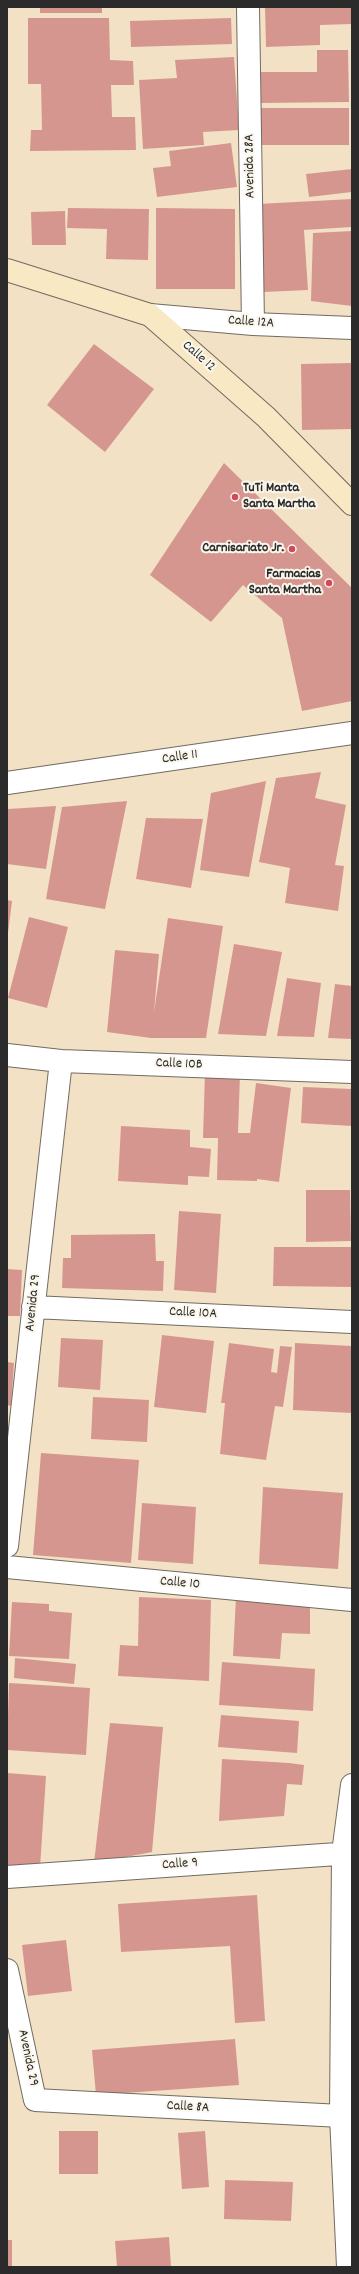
<!DOCTYPE html>
<html>
<head>
<meta charset="utf-8">
<style>
  body { margin:0 }
  #map { position:relative; width:359px; height:2274px; overflow:hidden; background:#f3e1c5; font-family:Dekko,sans-serif }
  canvas { display:block }
  .frame { position:absolute; inset:0; border:8px solid #2b2b2b; pointer-events:none }
</style>
</head>
<body>
<div id="map">
<canvas width="359" height="2274"></canvas>
<div class="frame"></div>
</div>
<script>
const g = document.querySelector('canvas').getContext('2d');
g.lineJoin = 'round';
function paint(path, color) { g.fillStyle = color; g.fill(path, 'evenodd'); }
function trace(path, color, width, dash) { g.strokeStyle = color; g.lineWidth = width; g.lineCap = dash ? 'butt' : 'round'; g.setLineDash(dash || []); g.stroke(path); }
function drawText(font, color, halo, rows, align = 'center') {
  g.font = font + ' Dekko,sans-serif'; g.lineWidth = 4; g.setLineDash([]); g.textBaseline = 'middle'; g.strokeStyle = halo; g.fillStyle = color; for (const [text, x, y, turn = 0] of rows) {
    g.save(); g.translate(x, y); g.rotate((+turn || 0) * Math.PI / 180); g.textAlign = isNaN(turn) ? turn : align; if (halo) g.strokeText(text, 0, 0); g.fillText(text, 0, 0); g.restore();
  }
}
paint(new Path2D(`
  M40 7H102V13H40Z
  M265 7H351L352 24 320 25V45L266 47Z
  M28 18H109L110 60 133 61 134 85H111L112 117H135L136 150 30 151 31 130H42L41 84H28Z
  M231 18 232 44 131 47 130 21Z
  M317 50H348L349 102 259 103 258 72H317Z
  M234 57 239 130 203 132 204 145 143 149 139 80 177 78 175 60Z
  M256 108H349V145H256Z
  M231 143 237 187 157 197 153 168 171 166 169 151Z
  M352 169V192L309 197 306 174Z
  M352 199V227L304 230 308 290 263 292 258 204Z
  M68 208 149 209 148 260 106 259 107 229 67 228Z
  M156 208 235 209V289H156Z
  M65 211 66 245H32L31 212Z
  M352 231V306L311 301 313 233Z
  M94 344 154 389 105 452 47 405Z
  M352 363V429L302 430 301 364Z
  M224 463 352 588V701L302 711 282 618 243 585 211 622 150 575Z
  M321 772 315 798 346 805 335 865 344 866 338 911 285 903 290 868 259 862 276 778Z
  M266 781 249 877 200 870 211 793Z
  M127 801 105 909 46 899 62 807Z
  M56 806 46 869 7 864 8 809Z
  M146 818 203 819 191 888 136 879Z
  M7 900 12 901 8 933H7Z
  M29 917 68 927 47 1008 8 998Z
  M168 918 223 926 206 1038H151L107 1032 115 950 159 954 154 1012Z
  M234 944 282 952 266 1036 218 1034Z
  M287 978 321 983 314 1037 277 1036Z
  M335 984 352 986V1039L328 1038Z
  M205 1072 240 1074 238 1133H250L256 1083 291 1088 279 1182 257 1179V1181L217 1180 218 1138H203Z
  M303 1087 352 1089V1126L301 1123Z
  M121 1126 190 1130V1147L211 1149 209 1177 188 1176V1185L118 1181Z
  M306 1190H350L351 1241 306 1242Z
  M179 1211 221 1214 216 1293 174 1290Z
  M155 1234 156 1261H164L163 1291 62 1288 63 1258H71V1235Z
  M274 1247H352V1287L273 1286Z
  M7 1269 22 1270 20 1316H7Z
  M162 1335 214 1341 206 1413 154 1407Z
  M61 1338 103 1340 100 1390 58 1387Z
  M229 1343 274 1349 271 1372 277 1373 280 1346 292 1347 283 1407 275 1406 266 1460 220 1454 225 1403H221Z
  M295 1343 352 1346V1413L293 1410Z
  M7 1362 14 1363 11 1406 7 1405Z
  M93 1397 149 1400 147 1442 91 1439Z
  M41 1453 139 1460 131 1563 33 1555Z
  M263 1487 343 1493 338 1569 259 1564Z
  M142 1503 196 1507 193 1564 138 1560Z
  M139 1597 211 1600 209 1681 118 1676 120 1645 138 1646Z
  M236 1597 310 1601V1634L282 1633 280 1659 233 1656Z
  M12 1602 49 1604V1611L72 1613 69 1659 9 1656Z
  M15 1658 76 1664 74 1684 14 1678Z
  M222 1662 315 1669 313 1711 219 1705Z
  M9 1683 90 1688 86 1755 7 1750Z
  M221 1715 299 1721 297 1753 218 1747Z
  M110 1723 163 1727 152 1852 94 1863Z
  M222 1759 289 1763 304 1765 302 1785 287 1784 284 1816 219 1821Z
  M7 1773 46 1776 40 1868 7 1866Z
  M257 1895 265 2021 235 2023 230 1946 121 1952 118 1904Z
  M66 1940 72 1991 28 1996 22 1945Z
  M235 2039 239 2085 96 2095 92 2050Z
  M59 2131H98V2174H59Z
  M205 2131 209 2187 182 2189 178 2133Z
  M225 2180 293 2182 291 2221 224 2219Z
  M169 2237 171 2267H117L115 2241Z
  M7 2240H12V2267H7Z`), '#d69690');
const minor = new Path2D(`
  M248 7 253 324
  M150 315 253 324 352 328
  M7 783 352 733
  M7 1055 61 1061 352 1072
  M33 1307 352 1322
  M7 1546 61 1061
  M7 1567 352 1600
  M7 1877 352 1853
  M7 1970 35 2100 341 2116
  M348 2267 341 2116 343 1853 352 1785`);
const secondary = new Path2D(`
  M7 270 150 315 266 417 352 504`);
trace(minor, '#716b61', 24);
trace(secondary, '#716b61', 24);
trace(minor, '#fff', 22);
trace(secondary, '#f8e8c3', 22);
for (const [x, y, r, color] of [
  [235,497,4,"#d1495b"],
  [292,549,4,"#d1495b"],
  [329,583,4,"#d1495b"]
]) { const dot = new Path2D(); dot.arc(x, y, r, 0, 2 * Math.PI); g.fillStyle = color; g.fill(dot); trace(dot, '#fbf7ec', 1.5); }
drawText('14px', '#2b2b2b', '#fbf7ec', [
  ["Avenida 28A",251,166,-91],
  ["Calle 12A",251,323,4],
  ["Calle 12",198,357,41],
  ["Calle 11",180,758,-8],
  ["Calle 10B",179,1065,2],
  ["Avenida 29",34,1303,-84],
  ["Calle 10A",193,1314,3],
  ["Calle 10",180,1584,5],
  ["Calle 9",180,1865,-4],
  ["Avenida 29",27,2058,78],
  ["Calle 8A",188,2108,3]
]);
drawText('bold 14px', '#2b2b2b', '#fbf7ec', [
  ["TuTi Manta",243,489,"left"],
  ["Santa Martha",243,505,"left"],
  ["Carnisariato Jr.",284,549],
  ["Farmacias",321,575],
  ["Santa Martha",321,591]
], 'right');
</script>
</body>
</html>
